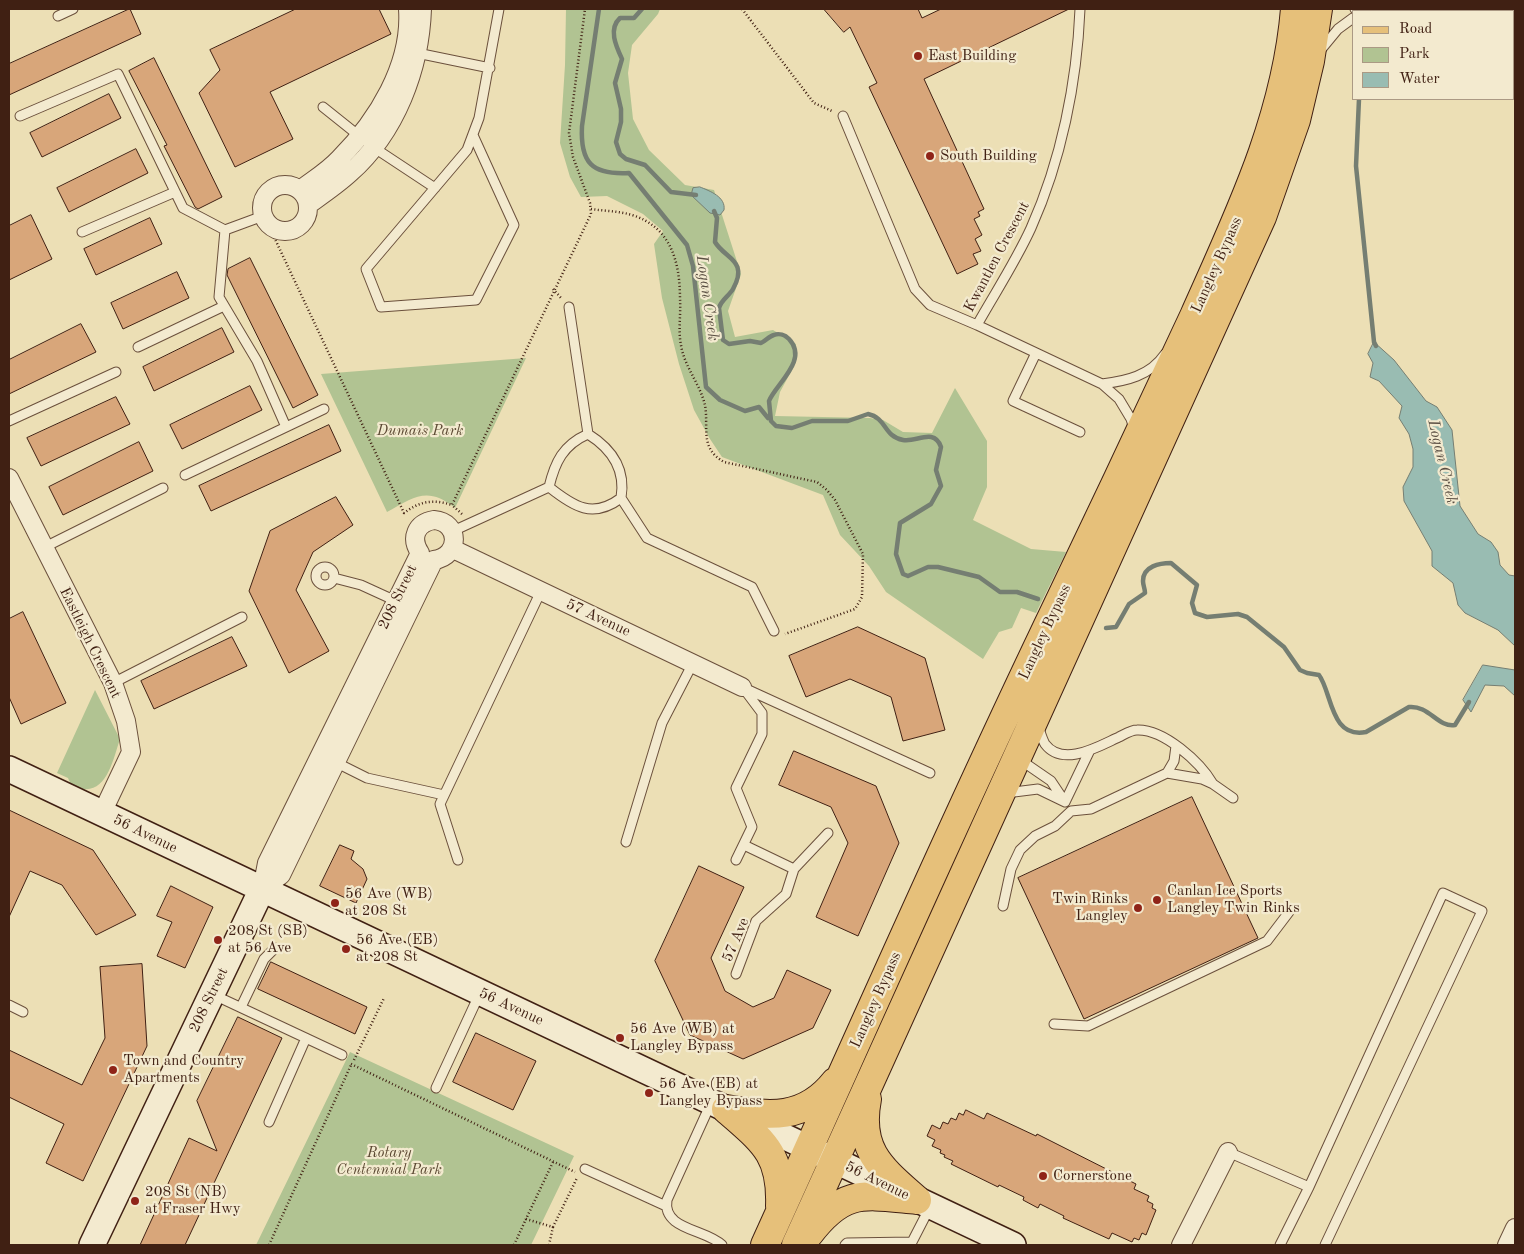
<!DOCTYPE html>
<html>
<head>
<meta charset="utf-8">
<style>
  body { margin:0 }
  #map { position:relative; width:1524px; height:1254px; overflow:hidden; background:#ecdfb5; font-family:"Old Standard TT",serif }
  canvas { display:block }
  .frame { position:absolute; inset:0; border:10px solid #402013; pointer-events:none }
  .legend { position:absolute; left:1352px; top:10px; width:162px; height:90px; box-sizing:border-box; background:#f3eacf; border:1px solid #ab9984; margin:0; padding:6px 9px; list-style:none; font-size:15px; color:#402013 }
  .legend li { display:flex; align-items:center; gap:10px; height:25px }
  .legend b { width:25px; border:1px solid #ab9984 }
</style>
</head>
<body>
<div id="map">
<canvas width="1524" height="1254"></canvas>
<div class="frame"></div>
<ul class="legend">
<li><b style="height:6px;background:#e6c07a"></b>Road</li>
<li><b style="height:14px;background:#b1c392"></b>Park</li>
<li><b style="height:14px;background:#99bcb2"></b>Water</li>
</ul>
</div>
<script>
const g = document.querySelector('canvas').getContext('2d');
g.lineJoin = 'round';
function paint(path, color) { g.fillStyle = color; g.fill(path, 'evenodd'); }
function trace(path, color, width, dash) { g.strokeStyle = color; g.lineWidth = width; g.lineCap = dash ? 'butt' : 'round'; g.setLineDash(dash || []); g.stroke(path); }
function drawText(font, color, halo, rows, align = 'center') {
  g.font = font + ' "Old Standard TT",serif'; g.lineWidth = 4.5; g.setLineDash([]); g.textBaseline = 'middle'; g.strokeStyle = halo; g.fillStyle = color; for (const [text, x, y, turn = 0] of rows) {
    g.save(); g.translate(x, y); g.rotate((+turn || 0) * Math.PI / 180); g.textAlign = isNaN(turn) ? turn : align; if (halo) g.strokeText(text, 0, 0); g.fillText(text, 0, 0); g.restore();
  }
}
paint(new Path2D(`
  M566 9H660L658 14 632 45 628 73 633 119 649 150 685 185 714 190 741 274 728 311 735 337 773 330 796 344 793 368 780 392 775 416 870 418 883 420 903 432 932 433 955 388 987 441V487L973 520 1031 549 1066 552 1036 613 1021 608 1012 628 999 632 983 659 886 592 869 566 840 535 823 495 722 457 710 439 694 410 679 364 662 298 654 244 663 231 643 214 607 196 581 197 570 177 560 143 565 65Z
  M526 358 455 508C427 486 415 497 387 512L321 374Z
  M95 690 120 739C112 763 105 802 71 785L68 778 57 773Z
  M350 1052 574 1156 531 1245H256Z`), '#b1c392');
const water = new Path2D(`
  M700 187C710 191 726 197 724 210L720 215 710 213 691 195 693 188Z
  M1374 342 1394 360 1426 401 1437 407 1452 430 1460 506 1478 534 1491 542 1498 552 1500 565 1509 575 1515 576V646L1498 630 1465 613 1458 605 1453 583 1432 566V551L1404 501 1403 487 1413 467V449L1409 434 1399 418 1402 406 1379 381 1370 377 1373 363 1368 354Z
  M1483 665 1515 670V696L1504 686 1485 685 1471 712 1463 700Z`);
paint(water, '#99bcb2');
trace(water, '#757e72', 1);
trace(new Path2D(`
  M599 9 582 126C580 163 592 175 629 173L687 245 693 266 706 387 720 400 745 411 759 407 768 418
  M642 9 634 18H620C608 29 616 46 622 59L615 83 621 109V122L616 142 620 154 626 159 645 165 671 192 696 195
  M1359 99 1356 166 1374 342 1376 346
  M714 211 717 218 715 242C725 259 749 260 733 289 729 296 721 300 719 308L723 340 729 344 750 341 761 343C766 341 769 336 774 335 779 333 785 335 789 339 809 360 776 384 769 401L771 421 776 426 792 428 812 421H848L868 414C887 418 883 436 903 440 916 443 934 427 941 447L936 470 941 486 931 504 900 523 896 554 903 574 908 576 928 567H938L979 577 1000 592H1017L1038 599
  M1106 628 1116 627 1129 604 1145 593C1145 588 1143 586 1143 581 1143 566 1160 563 1171 563L1197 585 1192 603 1195 613 1207 617 1238 614 1247 617 1284 647 1300 670 1307 673 1319 675C1332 692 1330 739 1366 732L1409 707C1429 705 1438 728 1455 725L1469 702`), '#757e72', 4.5);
const building = new Path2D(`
  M130 9 141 34 9 95V64Z
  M296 9H379L391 34 270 92 293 139 235 167 199 93 220 70 210 50Z
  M824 9H918L922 18 941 9H1069L924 79 984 209 978 212 980 216 974 219 982 235 975 239 981 251 973 254 978 264 957 274 869 87 877 83 850 27 844 32Z
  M154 58 222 197 198 209 195 207 164 146 167 145 129 71Z
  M109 94 121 118 42 157 30 133Z
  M136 149 148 173 69 212 57 188Z
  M31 215 52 259 9 280V226Z
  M150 218 162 244 96 275 84 249Z
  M250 258 318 395 293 408 227 275 228 269Z
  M177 272 189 298 123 329 111 303Z
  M81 324 96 352 9 394V360Z
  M222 328 234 352 154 391 143 367Z
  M250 386 262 410 182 449 170 425Z
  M116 397 130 424 41 466 27 438Z
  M329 425 341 451 211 511 199 486Z
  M139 442 153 471 63 515 49 487Z
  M336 497 353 525 313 552 296 590 329 651 289 673 249 591 270 531Z
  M23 612 66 703 21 724 9 697V619Z
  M858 627 925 658 945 730 903 741 891 697 850 679 806 697 789 656Z
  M232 637 247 666 154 709 141 681Z
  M794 751 876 786 899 843 858 936 816 917 848 843 831 807 779 785Z
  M1192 797 1258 938 1084 1019 1018 878Z
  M9 810 93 850 136 915 96 935 62 885 30 871 9 917Z
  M340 845 354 851 351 859 363 869 367 879 356 903 320 886Z
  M699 866 744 887 711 958 725 991 753 1007 774 998 787 970 831 990 813 1028 743 1059 690 1035 655 961Z
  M171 886 213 907 185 968 157 956 172 922 157 916Z
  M271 962 367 1007 355 1034 258 989Z
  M142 964 147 1046 83 1181 46 1163 64 1124 9 1097V1050L82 1085 105 1038 100 967Z
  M238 1017 282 1038 185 1245H140L189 1138 217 1151 197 1101Z
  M476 1033 536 1061 513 1110 453 1082Z
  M966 1110 984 1119 987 1113 1036 1136 1037 1134 1136 1184 1134 1189 1149 1196 1147 1201 1153 1204 1152 1208 1156 1210 1146 1235 1142 1233 1139 1240 1134 1238 1132 1242 1112 1233 1109 1239 1063 1218 1064 1216 1040 1204 1038 1208 1023 1200 1024 1197 999 1185 998 1187 951 1164 953 1161 944 1157 945 1155 940 1153 941 1150 932 1146 935 1140 927 1136 932 1125 940 1129 943 1122 948 1124 951 1118 956 1120 959 1113 963 1115Z`);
paint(building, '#d8a67a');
trace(building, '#402013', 1);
const lane = new Path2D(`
  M1080 9C1077 83 1061 161 1031 228 1016 261 995 293 977 325L1102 384 1119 399 1131 419 1134 429
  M1355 9 1359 11
  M1393 9V11
  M58 16 73 9
  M1319 52 1338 29 1353 18
  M417 53 490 68
  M1513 60 1515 59
  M323 107 373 147 435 188
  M20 116 118 74 183 208 225 230 263 216
  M843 116 915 289 930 305 977 325
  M473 135 514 225 476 300 381 307 366 269 467 150 479 118 499 9
  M225 230 219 297 257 361 286 427
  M82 232 175 192
  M569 307 588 434
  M138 347 224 306
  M1036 353 1013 401 1080 432
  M1102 384C1126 381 1150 376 1165 354
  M9 421 116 372
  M185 475 324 409
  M549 487C574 507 593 519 621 498L647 538 752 587 774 631
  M549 487C555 462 563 445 588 434 612 449 626 469 621 498
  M453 531 549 487
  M43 548 163 488
  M316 576a9 9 0 1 1 18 0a9 9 0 1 1-18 0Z
  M334 578 361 585 396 601
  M113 683 242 617
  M742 687 930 773
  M1038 726C1040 731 1042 739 1045 744 1063 768 1099 746 1119 737 1125 734 1131 730 1137 730 1164 729 1200 762 1213 784
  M1019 759 1051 781 1065 802
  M337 763 367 778 444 795
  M1167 773 1174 761 1176 746
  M1006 793 1038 789 1065 802 1090 750
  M626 842 662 723 693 663
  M744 845 794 869 828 833
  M458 860 440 804 541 591
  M736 860 752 827 736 788 762 734V713L744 689
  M1003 906 1011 869 1020 850 1035 836 1055 826 1071 811 1091 809 1167 773 1202 779 1213 784 1233 798
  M736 974 756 921 786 894 794 869
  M214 995 342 1055
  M9 1005 23 1012
  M241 1007 264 959 275 948
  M1054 1024 1088 1026 1267 941 1289 912
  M436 1088 479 995
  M711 1103 667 1200C662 1230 706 1229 722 1245
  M269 1122 306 1038
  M1228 1152 1309 1187 1280 1245
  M585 1169 666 1206
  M1309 1187 1443 893 1482 911 1325 1245
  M845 1245 847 1243 912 1242 930 1207`);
const street = new Path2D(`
  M262 208a23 23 0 1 1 46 0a23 23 0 1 1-46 0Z
  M300 190C313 180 328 171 339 159 377 121 412 65 408 9
  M308 205C322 195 337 185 350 173 396 132 420 69 422 9
  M9 478 113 683 126 721 131 752 102 813
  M434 520C460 522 461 556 434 560L281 875 262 889 267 863 420 553C410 538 416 523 434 520Z
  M453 549 742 687
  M1181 1245 1228 1152
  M1507 1245 1515 1228`);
const secondary = new Path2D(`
  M9 769 1013 1245
  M92 1245 262 889`);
const primary = new Path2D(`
  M867 1099C857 1151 882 1169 917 1200
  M726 1109C769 1117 805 1120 835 1082
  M726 1109C762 1141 782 1153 780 1206
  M809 1234C844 1188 864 1195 917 1200
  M765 1245C863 1029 958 812 1061 598 1106 504 1150 411 1194 316 1238 217 1286 119 1295 9
  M796 1245 1262 217 1296 120 1310 61 1318 9`);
trace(lane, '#6b503c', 11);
trace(street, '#6b503c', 20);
trace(secondary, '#402013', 28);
trace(primary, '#402013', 30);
trace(new Path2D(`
  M742 9 814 103 832 111
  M591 209C604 211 619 211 632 215 671 227 680 262 680 299 681 314 678 331 681 345 684 366 700 384 705 405 709 427 699 448 724 462L817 482 827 490 835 500 863 554 862 597 855 609 785 634
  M274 237 404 513C420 501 433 499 452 505
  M553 289 562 299
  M462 514 452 505 591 214 590 203 573 157 569 133 585 9
  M354 1060 384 998
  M351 1064 575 1172
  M553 1162 526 1219 553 1227 577 1178
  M269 1245 351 1065
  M514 1245 526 1219
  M549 1245 553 1227`), '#402013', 2.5, [1, 2.5]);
trace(lane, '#f3eacf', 9);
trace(street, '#f3eacf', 18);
trace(secondary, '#f3eacf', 25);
trace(primary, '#e6c07a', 28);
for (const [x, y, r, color] of [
  [918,56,5,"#8f2418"],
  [930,156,5,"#8f2418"],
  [1157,900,5,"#8f2418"],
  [335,903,5,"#8f2418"],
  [1138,908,5,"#8f2418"],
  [218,940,5,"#8f2418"],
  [346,949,5,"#8f2418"],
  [620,1038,5,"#8f2418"],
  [113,1070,5,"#8f2418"],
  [649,1093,5,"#8f2418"],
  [1043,1176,5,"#8f2418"],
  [135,1201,5,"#8f2418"]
]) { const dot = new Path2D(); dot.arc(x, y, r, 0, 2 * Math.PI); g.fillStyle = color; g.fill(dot); trace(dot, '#f3eacf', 2); }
drawText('15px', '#402013', '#f3eacf', [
  ["East Building",928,56],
  ["South Building",940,156],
  ["Canlan Ice Sports",1167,891],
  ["Langley Twin Rinks",1167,908],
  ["56 Ave (WB)",345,894],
  ["at 208 St",345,911],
  ["Twin Rinks",1128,899,"right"],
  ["Langley",1128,916,"right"],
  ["208 St (SB)",228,931],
  ["at 56 Ave",228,948],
  ["56 Ave (EB)",356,940],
  ["at 208 St",356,957],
  ["56 Ave (WB) at",630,1029],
  ["Langley Bypass",630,1046],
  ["Town and Country",123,1061],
  ["Apartments",123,1078],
  ["56 Ave (EB) at",659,1084],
  ["Langley Bypass",659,1101],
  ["Cornerstone",1053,1176],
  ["208 St (NB)",145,1192],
  ["at Fraser Hwy",145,1209]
], 'left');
drawText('15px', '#402013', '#f3eacf', [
  ["Kwantlen Crescent",997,257,-62],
  ["Langley Bypass",1217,265,-66],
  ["208 Street",398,597,-64],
  ["57 Avenue",598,618,25],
  ["Langley Bypass",1045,632,-65],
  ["Eastleigh Crescent",90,643,64],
  ["56 Avenue",145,834,26],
  ["57 Ave",736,940,-67],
  ["208 Street",209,1000,-64],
  ["Langley Bypass",876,1000,-66],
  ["56 Avenue",511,1007,25],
  ["56 Avenue",877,1181,26]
]);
drawText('italic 15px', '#5c4933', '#f3eacf', [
  ["Dumais Park",420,431],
  ["Rotary",389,1153],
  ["Centennial Park",389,1170]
]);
drawText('italic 16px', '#5b4f43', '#f3eacf', [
  ["Logan Creek",707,298,82],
  ["Logan Creek",1442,462,77]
]);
</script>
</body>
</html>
